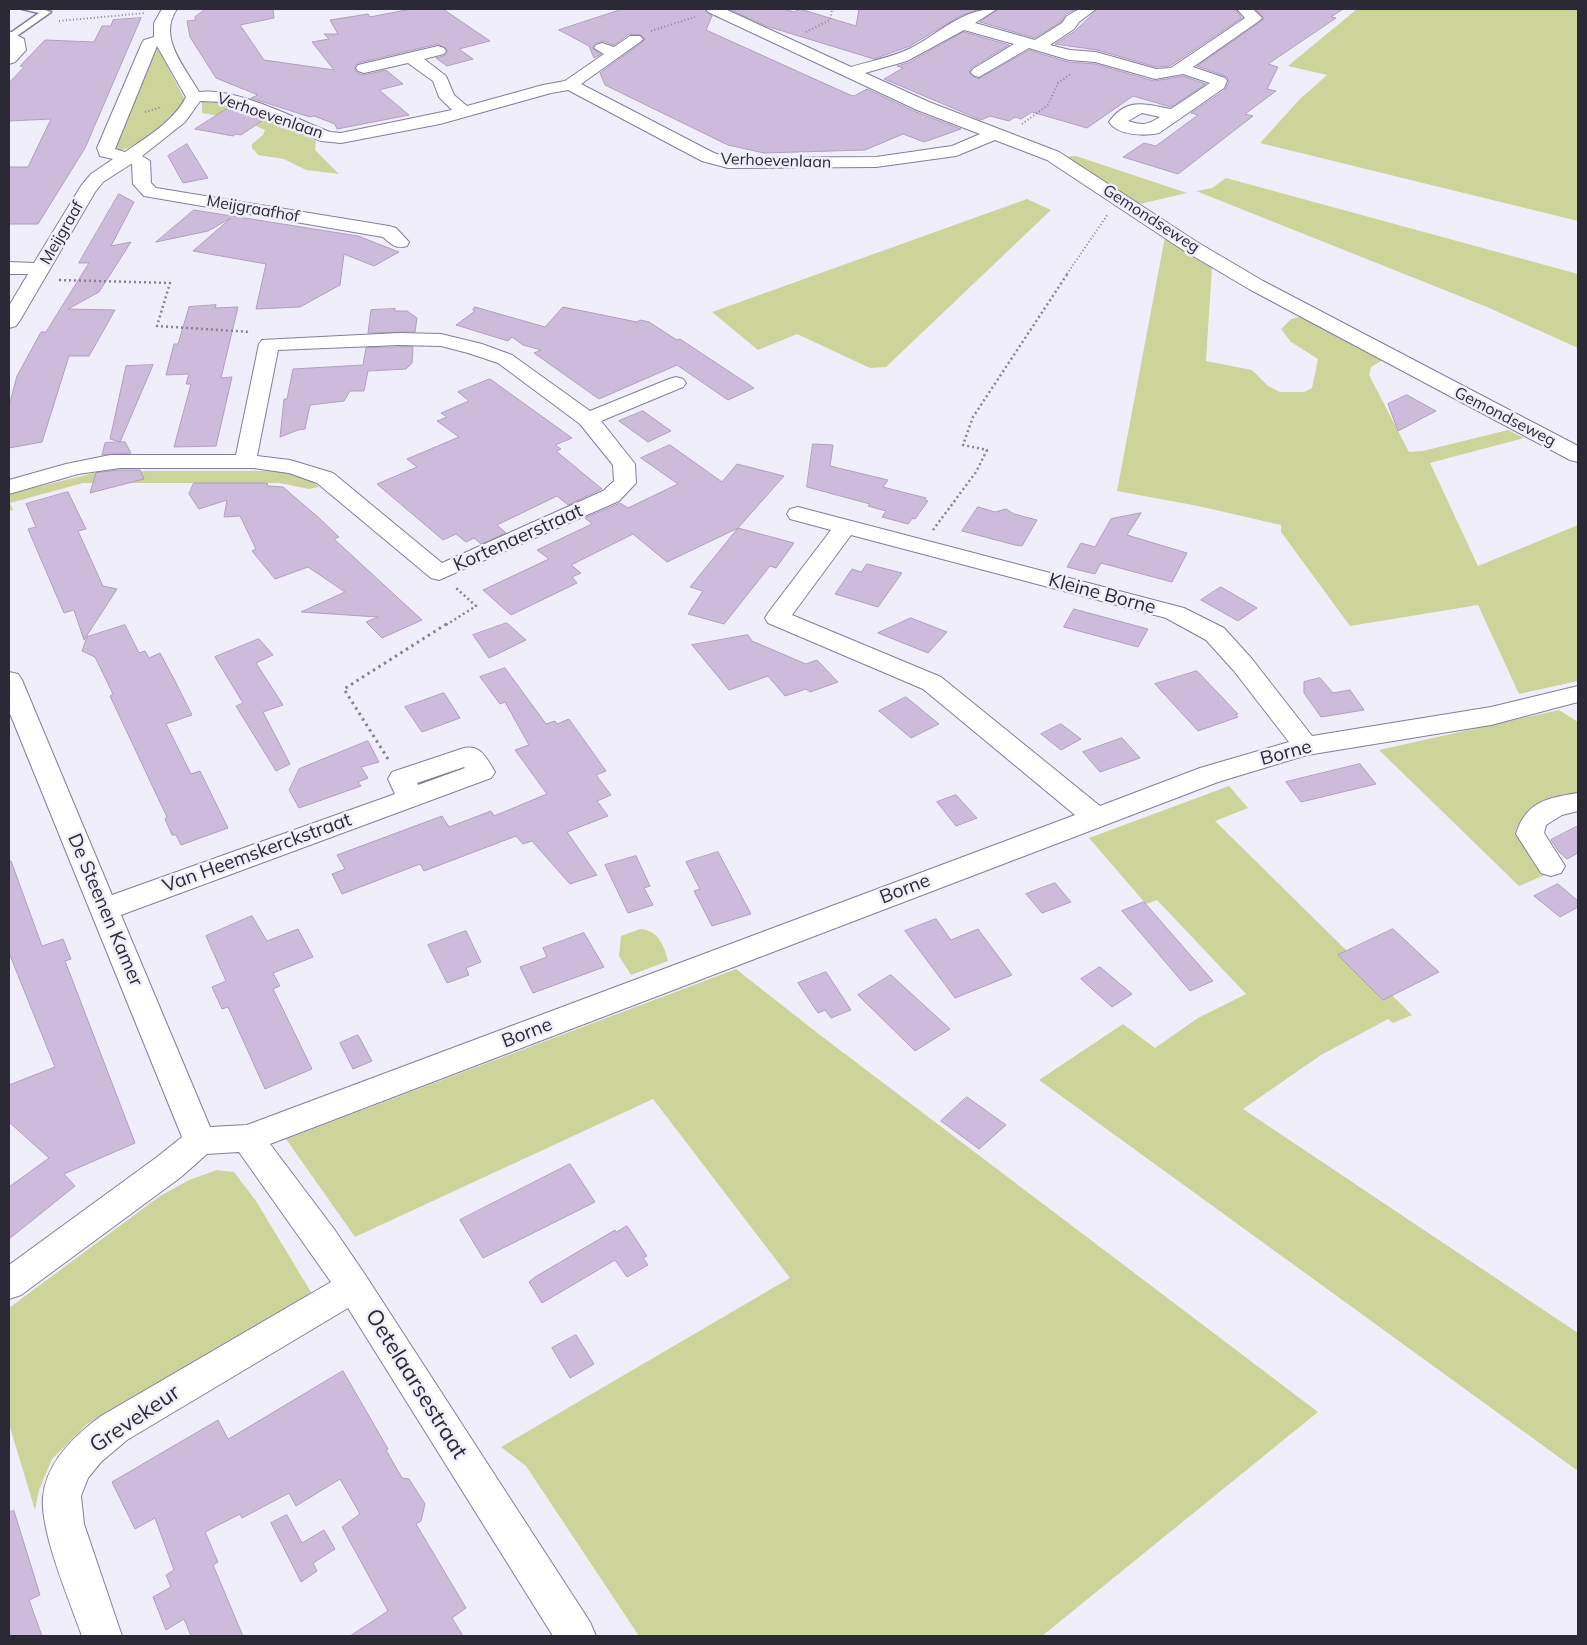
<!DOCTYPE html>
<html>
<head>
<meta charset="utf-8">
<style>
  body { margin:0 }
  #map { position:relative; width:1587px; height:1645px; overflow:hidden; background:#f1eefc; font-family:Mulish,sans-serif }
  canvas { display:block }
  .frame { position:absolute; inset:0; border:10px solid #2b2936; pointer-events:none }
</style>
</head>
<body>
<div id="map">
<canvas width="1587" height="1645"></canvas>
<div class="frame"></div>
</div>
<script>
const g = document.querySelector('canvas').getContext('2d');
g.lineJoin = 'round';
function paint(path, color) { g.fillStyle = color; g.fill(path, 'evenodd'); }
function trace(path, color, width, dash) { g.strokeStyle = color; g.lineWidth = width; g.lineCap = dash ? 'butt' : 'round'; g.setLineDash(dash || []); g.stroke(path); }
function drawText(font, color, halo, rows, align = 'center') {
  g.font = font + ' Mulish,sans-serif'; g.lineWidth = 5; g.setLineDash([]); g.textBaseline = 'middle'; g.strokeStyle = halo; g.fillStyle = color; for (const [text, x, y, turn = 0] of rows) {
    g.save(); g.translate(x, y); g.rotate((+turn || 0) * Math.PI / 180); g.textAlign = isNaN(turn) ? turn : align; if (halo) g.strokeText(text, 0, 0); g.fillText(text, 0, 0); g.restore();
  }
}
paint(new Path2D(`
  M1357 9H1578V221L1260 143 1300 99 1327 75 1288 66Z
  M157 47 185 100C184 103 183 108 180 110 169 123 130 153 114 151L152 48Z
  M212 101 239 109 316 141 315 150 339 174 306 170 284 159 258 155 252 148V144L263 135 265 130 246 121 202 113V102Z
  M1076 156 1187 193 1135 205 1063 157Z
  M1226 178 1578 274V348L1487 307 1196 191 1212 188Z
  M1027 199 1051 210 886 367 870 368 797 334 758 350 712 312Z
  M1165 237 1212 266 1206 361 1252 370 1268 386 1280 392H1304L1312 388 1318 359 1291 342 1281 329 1291 319 1304 316 1383 360 1371 367 1369 375 1409 452 1423 451 1508 430 1524 438 1430 463 1478 566 1578 525V681L1519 694 1478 605 1350 626 1281 532V525L1198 506 1117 491Z
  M102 471H291L302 472 319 487 309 489 280 483H83L10 503 13 510 9 511V494Z
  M1559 710 1578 722V797C1549 795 1538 802 1520 824L1519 837 1536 867 1545 875 1519 886 1379 750Z
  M1229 786 1248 808 1215 821 1412 1015 1393 1023 1388 1019 1321 1055 1243 1109 1578 1333V1471L1039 1080 1123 1024 1155 1048 1198 1018 1246 994 1157 900 1146 904 1089 838Z
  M640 929C658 930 664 945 668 961L631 975 619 956 621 936Z
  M736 969 820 1035 1318 1412 1042 1636H639L526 1466 501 1447 790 1278 653 1099 355 1237 286 1139Z
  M217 1170 234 1172 256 1201 314 1297 175 1377 87 1424 52 1459 39 1490 35 1510 9 1424V1308L160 1196 189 1180Z`), '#ccd49a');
const building = new Path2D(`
  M206 9H273L274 18 240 25 264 60 334 70 312 42 329 39 324 34H338L330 20 368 14 370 17 411 9H443L490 41 459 49 473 59 447 66 436 58 444 56 448 50 438 44 358 63 354 67 357 73 364 75 386 70 403 84 379 90 409 115 337 129 335 124 314 116 310 117 251 98 258 95 216 78 190 37 187 21 196 20 195 17Z
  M623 9H704L712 16 706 30 850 95 854 96 867 89 916 112 961 129 924 142 903 134 865 150 764 153 728 145 605 85 600 73 641 43 645 39 641 35 629 34 614 45 603 41 595 43 592 48 601 54 594 58 589 46 559 30Z
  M729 9H784L794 12 800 9 856 26 859 9H980L962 15 910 46 874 59 766 26Z
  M999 9H1076L1066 14 1061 22 1035 38 980 22Z
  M1098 9H1235L1242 18 1170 66 1156 67 1097 50 1055 44 1075 31Z
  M1255 9H1343L1331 17 1336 18 1268 64 1278 67 1267 89 1276 91 1245 114 1253 116 1178 174 1123 157 1144 143 1156 146 1198 115 1191 113 1225 90 1229 82 1227 77 1197 66 1260 22 1264 18Z
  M141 18 85 148 38 224H9V167H28L51 119 9 121V83L24 67 20 66 45 40 94 42 102 26H111L113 20Z
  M964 32 1009 45 971 68 969 73 978 79 1029 50 1068 62 1095 64 1154 81 1183 76 1206 84 1171 107 1133 96 1087 128 1032 112 1021 119 1015 117 1009 121 990 116 981 120 884 79 903 68 897 66 908 63Z
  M230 107 263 120 241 135 236 134 233 136 195 129Z
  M187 144 208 178 183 183 168 156Z
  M119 194 134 202 111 246 131 242 99 292 68 309 115 310 89 356H69L42 442 9 448V406L17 376 41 332H46L89 263H79Z
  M194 210 358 236 399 252 374 266 344 254 340 285 300 307 256 309 266 264 193 251 231 218 208 231 156 242Z
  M216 305 215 308 238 307 221 378 232 377 216 446 174 447 191 384H186L189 374 166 375 174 344H178L189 307Z
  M475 307 545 327 563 307 637 322 640 320 649 322 677 340 680 339 754 388 728 400 677 365 599 399 534 353 541 350 523 345 512 337 508 341 456 325 475 311 473 310Z
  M395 309V311H407L417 318 415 332 368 333 371 310Z
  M413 347 412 363 406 369 368 371 364 391H350L344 401 310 405 305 429 298 430 280 437 284 399H287L293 369 363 365 366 348Z
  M153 365 120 442 110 439 126 366Z
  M490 379 572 438 555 445 561 449 556 451 602 489 568 505 557 496 497 525 506 533 481 544 474 538 466 542 456 534 443 540 377 484 417 467 407 459 459 437 437 421 447 417 441 413 469 401 458 392Z
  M1407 395 1436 411 1398 431 1388 404Z
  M643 411 671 431 648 442 619 421Z
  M125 442 131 453 102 455 105 443Z
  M813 444 833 445 830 466 888 480 883 487 926 498 925 500 928 501 915 519 913 518 908 524 882 517 886 511 868 506 870 504 807 487Z
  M670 445 722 482 737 464 784 476 738 528 794 543 776 568 770 566 724 624 688 614 703 591 690 587 738 528 667 562 633 534 571 565 581 573 572 577 577 583 511 615 483 590 549 559 537 550 592 524 585 518 620 503 628 508 678 484 641 458Z
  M120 470H140L144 479 90 493 96 473Z
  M194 483H267L268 486 283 487 319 518 339 537 334 539 422 620 382 638 366 622 378 617 301 612 345 592 308 567 275 579 252 551 256 549 240 516 224 517 227 500 199 509 189 494Z
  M68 492 86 529 78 531 103 586 117 589 84 640 74 610 64 613 28 529 36 527 26 504Z
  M978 507 995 512 1006 509 1014 514 1037 520 1022 546 1015 545 962 531Z
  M1141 513 1127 535 1187 553 1172 582 1101 563 1095 574 1067 567 1081 543 1095 547 1111 519Z
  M867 564 902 573 878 607 835 594 852 569 861 572Z
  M1221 587 1257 608 1238 621 1201 600Z
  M1074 609 1148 629 1138 647 1064 627Z
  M911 618 947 632 928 653 878 633Z
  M507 623 526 640 489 658 473 635Z
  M125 625 139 653 145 651 149 658 160 653 175 681 192 715 166 724 191 774 200 771 228 828 181 845 176 835H172L165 819 167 817 110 696 113 694 95 657 82 651 87 637Z
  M748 635 752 641 806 664 817 660 838 682 810 692 806 689 785 696 768 676 729 690 692 645Z
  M259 639 273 655 256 663 283 705 263 712 290 764 276 771 236 706 243 703 215 657Z
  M505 668 546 724 555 721 557 724 569 719 606 771 596 775 611 795 597 801 608 816 567 832 597 875 570 884 532 841 523 844 516 836 424 871 420 864 342 894 332 874 345 869 337 855 442 816 449 827 491 811 494 816 547 794 515 750 529 745 505 702 500 704 480 677Z
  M1197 671 1238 714 1235 715 1238 717 1198 731 1155 684Z
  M1320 678 1333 693 1350 690 1364 710 1321 717 1304 693V682Z
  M444 693 460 718 422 732 405 707Z
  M906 697 939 724 911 738 879 711Z
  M1061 724 1081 739 1061 750 1041 734Z
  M1122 738 1140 758 1100 772 1083 752Z
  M368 741 379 762 361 767 368 778 358 782 361 786 299 808 289 790 299 769Z
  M1360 764 1376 784 1301 802 1286 782Z
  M956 795 977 818 956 826 937 802Z
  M1578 826V853L1567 859 1559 852 1551 840Z
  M718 852 751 914 712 926 694 891 700 889 686 862Z
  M636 856 650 886 644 888 653 905 628 913 605 865Z
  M9 861H11L42 946 63 939 71 959 65 961 135 1143 64 1174 75 1186 9 1239V1187L49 1158 9 1122V1085L55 1067 9 953Z
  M1055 883 1071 902 1042 913 1026 894Z
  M1558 884 1578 901V907L1560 917 1534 896Z
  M1144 902 1178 941 1213 981 1190 991 1122 911Z
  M252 916 267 941 298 929 313 957 273 973 280 986 273 989 312 1069 265 1089 228 1007 222 1009 212 987 226 981 206 936Z
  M936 919 951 940 978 929 1012 975 955 998 905 931Z
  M1393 929 1439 972 1383 1000 1338 955Z
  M466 931 481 962 466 968 469 975 447 983 428 945Z
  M584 933 604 967 533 993 520 967 547 957 543 948Z
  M1100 967 1132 994 1112 1007 1081 979Z
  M826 972 851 1010 831 1018 825 1010 818 1013 798 983Z
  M891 975 950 1029 915 1051 858 995Z
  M358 1035 372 1061 353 1069 340 1043Z
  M967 1097 1006 1125 979 1149 941 1121Z
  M570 1164 595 1202 483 1258 460 1220Z
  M627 1226 647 1256 643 1258 648 1265 627 1277 615 1260 542 1303 529 1282 535 1277 615 1230 616 1232Z
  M576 1335 594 1364 570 1378 552 1348Z
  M343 1371 388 1449 386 1450 402 1478 409 1479 425 1504 421 1521 416 1524 466 1608 452 1618 463 1636H350L388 1611 342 1527 360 1514 340 1479 296 1506 289 1493 242 1518 240 1514 205 1532 218 1562 213 1565 243 1636H191L184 1619 166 1630 153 1597 171 1587 166 1575 174 1570 155 1518 135 1529 112 1482 218 1420 228 1439Z
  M14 1511 40 1595 29 1600 42 1636H9V1512Z
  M287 1515 302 1543 324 1530 335 1549 313 1563 317 1571 301 1582 271 1523Z`);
paint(building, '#cdbbdc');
trace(building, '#af9ebd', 1);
const lane = new Path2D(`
  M22 9H42L51 12 14 38H9V34L39 13Z`);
const street = new Path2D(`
  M162 9H177C157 37 185 67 199 92 235 87 294 118 330 132L341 133 452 110 439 97 433 81 408 63 364 73 358 71 356 68 358 65 438 46 444 48 446 51 444 54 424 59 446 76 454 95 467 106 543 85 565 81 604 54 594 48 596 45 602 43 614 47 630 36H640L643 39 640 42 581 84 714 153 729 158 876 157 952 146 980 134 917 110 708 12 706 9H725L851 67C871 61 892 57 911 48 938 34 965 7 997 9L975 23 1035 40 1062 23 1067 16 1079 9H1096L1079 22 1074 29 1050 45 1070 50 1096 52 1156 69 1171 68 1245 18 1237 9H1253L1262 18 1259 21 1193 67 1225 78 1227 81 1224 88 1159 133C1145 136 1118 136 1109 122 1126 97 1146 104 1171 109L1210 83 1183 74 1155 79 1095 62 1069 60 1029 48 979 77 973 75 971 72 973 69 1014 44 964 30 907 61 865 73 929 102 1059 152 1197 242 1263 281 1578 446V462L1570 460 1249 289 1183 250 1047 160 995 140 956 156 876 167 728 168 702 161 568 90 551 93 440 124 341 143 321 141 223 102 200 101 185 122 142 156 150 161 151 183 156 188 389 226 396 228 409 242 407 246C395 249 391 244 383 237L144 196 133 184 132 164H131L103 182 95 192 19 322 16 326 9 328V306L28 274H9V262L34 263 81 186 91 174 113 159 100 156 97 148 142 43 144 40 154 37V23ZM157 46 186 97C174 121 147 137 125 152L115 149ZM1142 113 1160 117C1147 125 1143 126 1128 121Z
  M9 31 24 39 26 50 15 62 9 64Z
  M399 333 441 334 482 344 512 355 590 411 669 379 676 377 683 379 686 383 683 387 601 421 635 464 636 483 619 501 439 580 431 578 317 483 289 473 253 468H120L78 474 9 494V480L66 464 110 455H236L259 344 262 340ZM399 345 441 346 468 353 498 363 580 424 613 465 614 481 603 491 442 563 333 473 290 460 257 456 278 350Z
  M798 507 1184 608 1224 628 1252 659 1312 736 1491 707 1578 686V702L1491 725 1307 755 1218 782 270 1144 334 1229 366 1276 590 1622 596 1636H553L348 1308 127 1440 101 1462 88 1478 81 1496 84 1524 122 1636H82C70 1602 40 1532 43 1497 46 1462 75 1435 101 1416L331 1282 239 1152 207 1154 181 1177 21 1295 9 1299V1265L157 1157 182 1137 9 711V672L18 674 22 680 112 895 395 794 388 779 392 772 461 749C480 743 486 757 495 772L491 778 121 915 210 1127 247 1125 1075 815 923 689 768 623 765 618 768 613 831 530 790 519 787 514 790 509ZM851 535 1166 618 1206 640 1234 671 1289 742 1200 768 1100 806 941 677 792 615ZM464 767 465 768 418 785 417 783Z
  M1578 793V811L1562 815 1546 825 1544 833 1565 866 1561 873 1551 876 1541 873 1516 834C1526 801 1548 798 1578 793Z`);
trace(lane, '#837d9d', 3);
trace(street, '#837d9d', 2);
trace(new Path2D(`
  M59 21 145 13
  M651 31 695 17
  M806 32 830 20 832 10 836 9
  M145 112 162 107
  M1022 124 1048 105 1058 83 1072 73
  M1067 274 1108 214`), '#858390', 2, [1, 2.5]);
trace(new Path2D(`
  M59 280 170 283 157 326 251 332
  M933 530 976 472 987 450 963 445 973 417 1068 273
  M446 625 476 606 456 588`), '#858390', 2.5, [2, 3]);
trace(new Path2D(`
  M388 759 344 689 448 623`), '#858390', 3, [2.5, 4]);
paint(lane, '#fff');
paint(street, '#fff');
drawText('16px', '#2b2936', '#f1eefc', [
  ["Verhoevenlaan",270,116,19],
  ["Verhoevenlaan",776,161,2],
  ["Meijgraafhof",253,209,10],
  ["Gemondseweg",1151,219,33],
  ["Meijgraaf",62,233,-60],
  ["Gemondseweg",1505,417,27]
]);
drawText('19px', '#2b2936', '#f1eefc', [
  ["Kortenaerstraat",518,538,-24],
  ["Kleine Borne",1102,594,15],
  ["Borne",1286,753,-15],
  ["Van Heemskerckstraat",257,853,-20],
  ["Borne",905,889,-21],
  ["De Steenen Kamer",105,910,67],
  ["Borne",527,1033,-21]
]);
drawText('22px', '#2b2936', '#f1eefc', [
  ["Oetelaarsestraat",416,1384,58],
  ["Grevekeur",135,1419,-34]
]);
</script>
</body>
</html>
